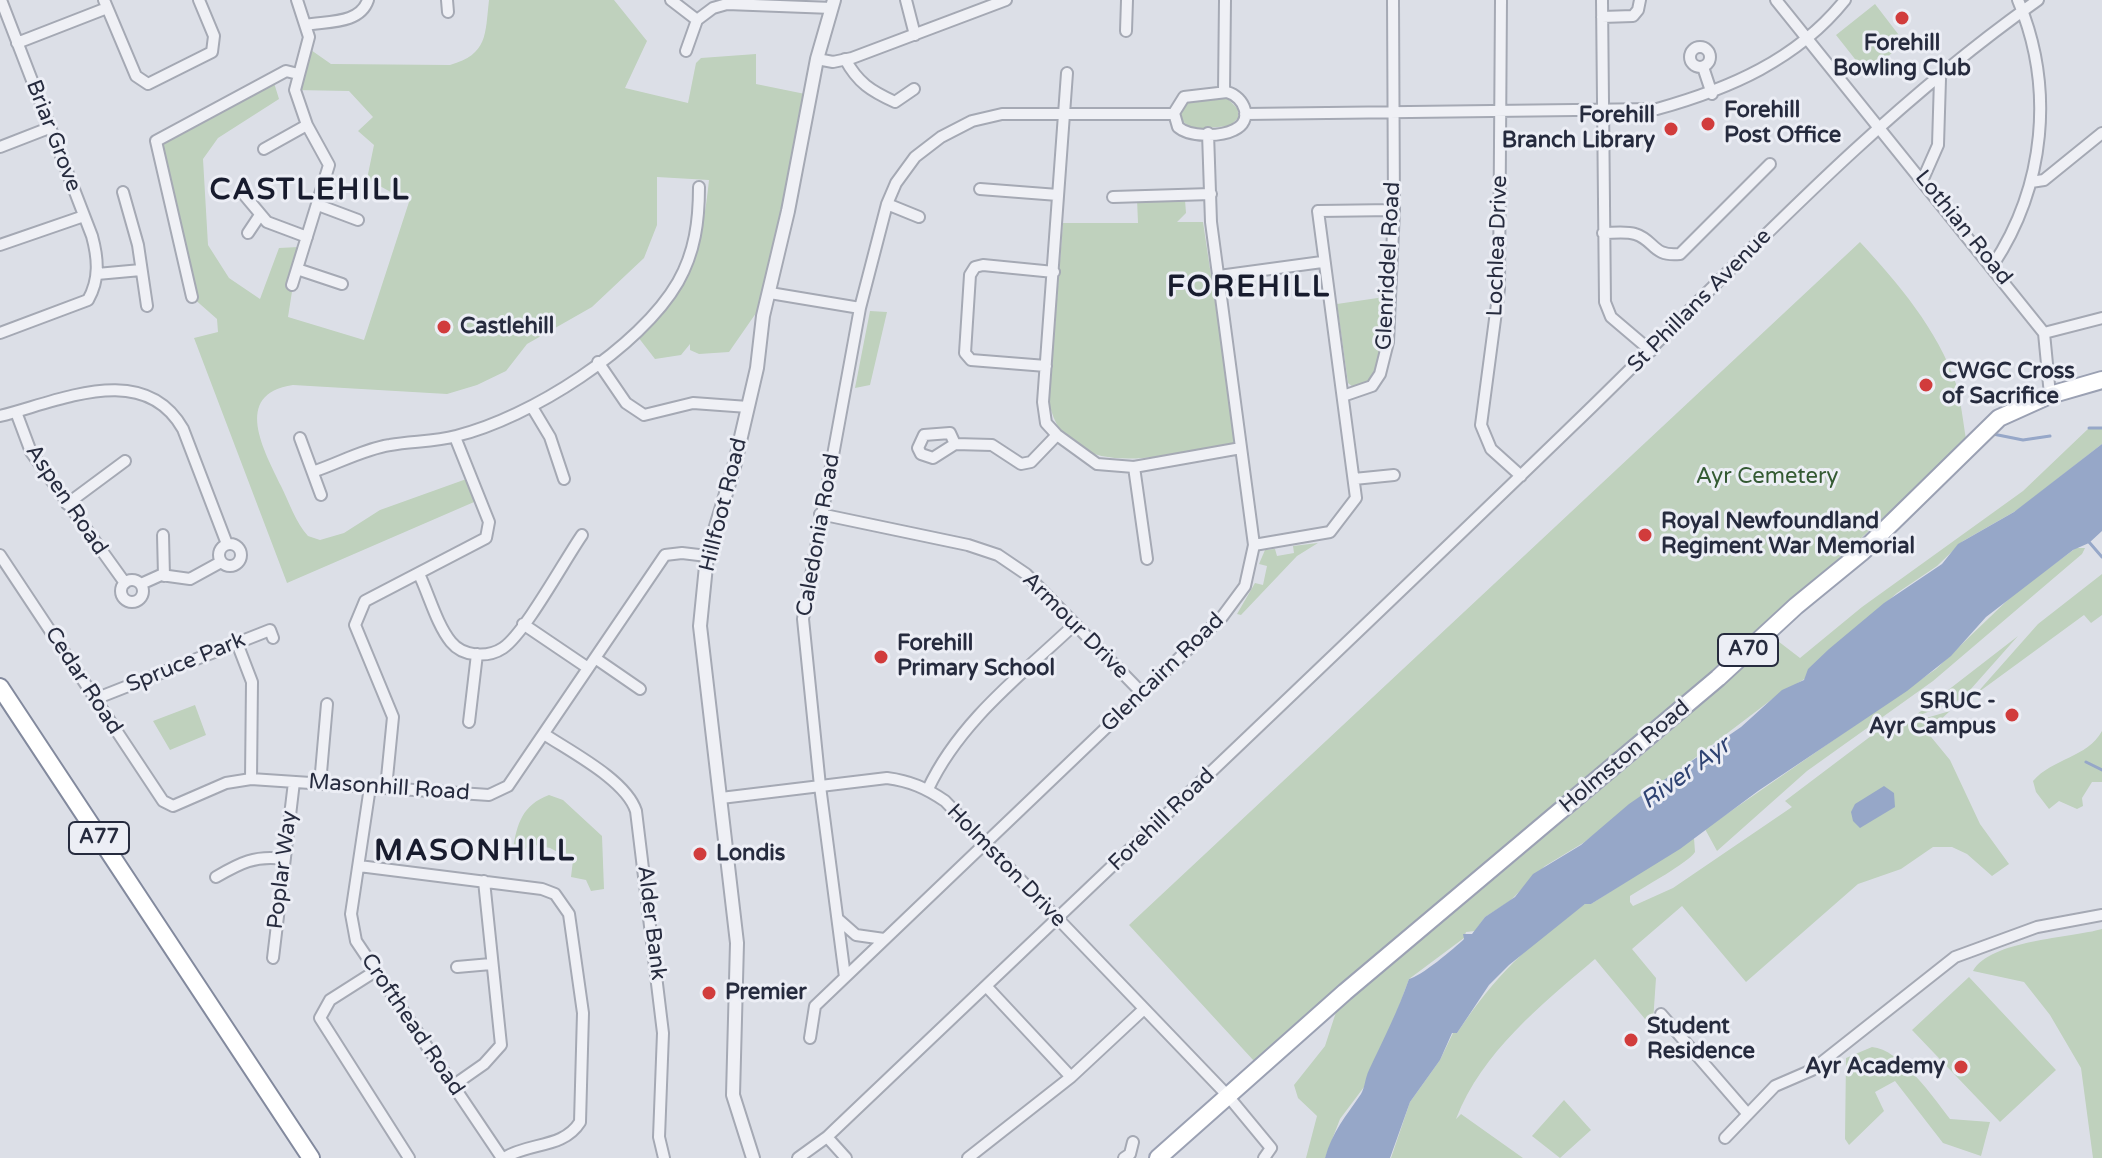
<!DOCTYPE html>
<html>
<head>
<meta charset="utf-8">
<style>
  body { margin:0 }
  canvas { display:block; background:#dcdfe7 }
</style>
</head>
<body>
<canvas width="2102" height="1158"></canvas>
<script>
const g = document.querySelector('canvas').getContext('2d');
g.lineJoin = 'round';
function paint(path, color) { g.fillStyle = color; g.fill(path, 'evenodd'); }
function trace(path, color, width, dash) { g.strokeStyle = color; g.lineWidth = width; g.lineCap = dash ? 'butt' : 'round'; g.setLineDash(dash || []); g.stroke(path); }
function drawText(font, color, halo, rows, align = 'center') {
  g.font = font + ' "Varela Round",sans-serif'; g.lineWidth = 6; g.setLineDash([]); g.textBaseline = 'middle'; g.strokeStyle = halo; g.fillStyle = color; for (const [text, x, y, turn = 0] of rows) {
    g.save(); g.translate(x, y); g.rotate((+turn || 0) * Math.PI / 180); g.textAlign = isNaN(turn) ? turn : align; if (halo) g.strokeText(text, 0, 0); g.fillText(text, 0, 0); g.restore();
  }
}
paint(new Path2D(`
  M489 0H614L647 41 625 88 688 103 696 63 701 58 756 54V84L810 95 770 293 729 352 699 354 690 350V344L681 355 655 359 638 337C691 293 702 246 709 180L657 177V225L644 258 592 307 527 344 506 371 477 385 447 394 293 385C231 394 265 452 281 486 289 502 296 523 308 536L320 540 344 533 380 510 472 477 481 499 287 583 194 338 218 332 217 319 192 297 156 141 271 73 279 99 218 138 203 159 208 245 229 278 260 299 279 248 299 247 288 317 364 340 409 202 367 179 374 145 358 131 373 117 349 91 295 90V84L311 50 331 64 450 65C488 54 485 35 489 0Z
  M1875 4 1905 43 1866 73 1836 35Z
  M1227 98 1238 109V118L1230 126 1192 129 1181 120V109L1188 101Z
  M1137 199 1185 200 1186 213 1177 222H1203L1236 443C1175 452 1067 489 1049 402L1063 223H1138Z
  M1860 242C1898 283 1938 330 1956 384 1961 401 1963 421 1966 439 1878 523 1790 605 1698 685 1551 812 1399 932 1254 1061L1129 925Z
  M1391 296C1388 320 1387 388 1353 387L1348 383 1337 304Z
  M870 311 887 312 870 385 855 388Z
  M2089 428 2102 429V444L2019 509 1963 541 1937 566 1897 593 1812 667 1806 678 1771 700 1583 843 1545 866 1510 901 1485 917 1475 931 1466 932 1464 938 1409 979 1388 1036 1364 1087 1340 1119 1325 1158H1306L1317 1116 1298 1098 1294 1085 1325 1046 1336 1012 1679 724 1774 638 1800 658 1862 607 2023 491Z
  M1318 543 1297 556 1241 615 1237 614 1255 583 1263 585 1267 566 1259 564 1265 550 1275 549 1277 556 1294 553 1293 546Z
  M2076 548H2085L2082 554 1933 681 1807 771 1717 851 1705 829 1936 669 2016 592Z
  M2102 574V615L2091 623 2084 615 1976 694 2038 624Z
  M2018 636 1962 699 1912 718Z
  M195 705 206 735 170 750 153 721Z
  M1950 711 1927 732 1950 760 1980 824 2009 864 1992 876 1967 854 1952 847H1933L1901 869 1858 884 1746 982 1682 906 1632 949 1656 978 1653 1022 1650 1025 1595 959C1541 1005 1482 1052 1456 1119L1461 1114 1523 1158H1391L1410 1102 1440 1060 1453 1033H1457C1497 973 1527 946 1585 904H1591L1694 838 1695 852C1688 863 1645 886 1630 896V902L1633 906 1673 888 1792 807 1785 801 1875 733Z
  M2102 731V782H2092L2082 798 2083 806 2077 809 2059 801 2049 809 2036 792 2033 781C2053 758 2087 758 2102 731Z
  M549 795 563 800 602 836 604 889 591 891 586 880 571 877 573 860 550 848 529 844 525 850 513 849C517 824 522 805 549 795Z
  M2102 929V1158H2093L2081 1068 2050 1015 2024 982 1973 971C1990 940 2071 938 2102 929Z
  M1969 977 2056 1070 2000 1122 1912 1030Z
  M1872 1047C1900 1049 1934 1098 1950 1119L1990 1122 1981 1156 1943 1143 1895 1081 1875 1092 1884 1111 1849 1145 1845 1139 1846 1058Z
  M1564 1100 1591 1130 1560 1158 1532 1136Z`), '#bfd1bd');
paint(new Path2D(`
  M2102 444V531L2089 543 2073 550 1986 617 1951 656 1907 691 1758 791 1680 849 1591 904H1585L1509 965 1489 985 1457 1033H1452L1440 1060 1410 1102 1390 1158H1325C1332 1132 1346 1116 1361 1094 1365 1087 1365 1078 1369 1070 1383 1040 1398 1011 1409 979 1420 977 1455 948 1464 939L1463 934H1472L1485 917 1515 897 1533 874 1581 845 1629 804 1741 727 1782 690 1804 680 1808 669 1829 649 1884 603 1942 564 1958 544 2014 512Z
  M1884 786 1894 793 1895 807 1860 828 1853 821 1851 812 1855 804Z`), '#96a7c8');
trace(new Path2D(`
  M2089 428H2102
  M1993 434 2023 440 2050 436
  M2089 542 2102 557
  M2086 762 2102 770`), '#96a7c8', 3);
const minor = new Path2D(`
  M104 0 136 76 148 84 212 52 214 36 199 0
  M447 0 448 12
  M671 0 697 20 713 8 727 4 832 8
  M906 0 915 35
  M1501 0 1499 289 1481 425 1491 449 1521 476
  M1602 0 1605 302 1611 317 1651 351
  M1776 0 2044 333
  M1602 17 1633 16 1638 10 1640 0
  M306 25C328 21 360 24 368 0
  M1126 31 1127 0
  M17 43 107 8
  M1690 57a10 10 0 1 1 20 0a10 10 0 1 1-20 0Z
  M686 51 697 20
  M817 59 833 62 852 58 1006 0
  M845 59C858 83 871 91 895 102L914 89
  M1703 67 1712 94
  M1067 73 1043 402 1046 423 1057 435 1097 464 1134 467 1241 448
  M1224 92 1225 0
  M1227 92C1245 97 1254 121 1234 130 1220 137 1189 137 1178 127L1174 113 1184 97Z
  M1245 114 1657 109C1729 89 1797 60 1845 0
  M0 147 49 128
  M264 149 307 125
  M1923 179 1938 145 1940 79
  M2031 182 2044 180 2102 133
  M980 189 1058 195
  M241 191 267 222 307 237
  M123 192 138 245 147 306
  M1113 197 1211 194
  M887 204 919 217
  M318 205 358 220
  M248 233 260 215
  M1603 233C1613 233 1626 231 1635 234 1655 240 1652 257 1680 254L1770 164
  M0 245 84 216
  M1993 265C2045 186 2055 88 2018 0
  M297 269 342 284
  M97 274 141 270
  M1219 276 1322 262
  M292 285 329 165 307 125 295 90 309 37 297 0
  M770 293 860 308
  M192 297 156 141 286 71 298 74
  M0 333 88 300C100 279 98 258 92 236L1 0
  M598 362 626 403 644 415 693 403 748 407
  M1046 366 971 360 965 353 970 275 975 267 983 265 1054 272
  M2050 395 2044 333 2102 318
  M1343 396 1372 386 1380 374 1388 342 1394 210 1393 0
  M532 407 550 437 564 479
  M16 412 31 452 125 583
  M0 416C60 401 144 360 183 429L227 544
  M300 438 321 495
  M955 444 950 433 924 435 918 448 921 454 933 458 955 444 992 445 1021 464 1031 462 1057 435
  M1134 467 1147 559
  M315 471C339 463 364 449 390 445 411 441 435 442 456 436 530 418 640 348 678 282 695 252 699 221 699 187
  M1354 479 1394 475
  M67 504 125 461
  M820 514 968 545 998 555 1026 574 1142 693
  M163 535 164 576
  M219 555a11 11 0 1 1 22 0a11 11 0 1 1-22 0Z
  M1254 545 1330 532 1356 498 1318 211 1394 210
  M0 555 163 801 173 806 226 783 251 779 489 795 508 786 665 555 682 553 707 556
  M419 574C429 595 437 625 451 642 463 657 488 658 503 648 525 633 564 561 582 535
  M121 591a11 11 0 1 1 22 0a11 11 0 1 1-22 0Z
  M141 584 161 575 190 579 221 562
  M523 624 588 668
  M237 643 252 682 251 779
  M595 658 640 689
  M95 699 270 630 273 638
  M469 722 477 654
  M544 734C571 752 626 780 636 811L663 1033 659 1137 664 1158
  M320 784 327 704
  M370 787 351 914 356 941 502 1158
  M386 788 393 717 355 625 365 601 486 538 489 522 455 437
  M928 789C959 722 1021 675 1074 625
  M721 798 887 778C910 781 926 788 945 801L1228 1096 1271 1148 1264 1158
  M359 866 542 889 555 894 569 914 583 1013 580 1122C563 1149 529 1142 504 1158
  M216 877C240 863 255 855 284 859
  M839 920 856 935 884 939
  M273 958 294 782
  M457 967 491 964
  M374 972 330 1000 320 1018 409 1158
  M845 977 820 786 803 619 860 308 887 204 896 183 915 157 941 137 972 121 1002 114H1174
  M986 986 1071 1077
  M1661 1014 1746 1112
  M810 1038 815 1006 1222 617 1245 586 1254 545 1211 222 1208 133
  M454 1085 484 1064 501 1045 484 881
  M827 1137 846 1158
  M1725 1138 1775 1086 1812 1070 1955 957 2037 927 2102 915
  M798 1158 827 1137C1075 901 1324 666 1570 428 1722 282 1865 122 2038 0
  M968 1158 1071 1077 1144 1009
  M1124 1158 1130 1154 1133 1142`);
const tertiary = new Path2D(`
  M753 1158 733 1095 737 943 700 626 707 556 734 467 757 368 763 316 788 211 817 59 834 0`);
const primary = new Path2D(`
  M1158 1158 1345 992 1718 678 1796 606 1862 552 1999 418 2050 395 2102 380`);
const trunk = new Path2D(`
  M0 687 311 1158`);
trace(minor, '#a5a9b4', 14);
trace(tertiary, '#a5a9b4', 16);
trace(primary, '#9ba1b3', 20);
trace(trunk, '#838a9e', 20);
trace(minor, '#eff0f5', 10);
trace(tertiary, '#eff0f5', 12);
trace(primary, '#fff', 16);
trace(trunk, '#fff', 16);
for (const [x, y, r, color] of [
  [1902,18,8,"#d13c3c"],
  [1708,124,8,"#d13c3c"],
  [1671,129,8,"#d13c3c"],
  [444,327,8,"#d13c3c"],
  [1926,385,8,"#d13c3c"],
  [1645,535,8,"#d13c3c"],
  [881,657,8,"#d13c3c"],
  [2012,715,8,"#d13c3c"],
  [700,854,8,"#d13c3c"],
  [709,993,8,"#d13c3c"],
  [1631,1040,8,"#d13c3c"],
  [1961,1067,8,"#d13c3c"]
]) { const dot = new Path2D(); dot.arc(x, y, r, 0, 2 * Math.PI); g.fillStyle = color; g.fill(dot); trace(dot, '#eceef5', 3); }
for (const [x, y, w] of [
  [1748,650,60],
  [99,838,60]
]) { const box = new Path2D(); box.roundRect(x - w / 2, y - 16, w, 32, 6); g.fillStyle = '#eceef5'; g.fill(box); trace(box, '#262b3e', 2); }
drawText('bold 20px', '#262b3e', null, [
  ["A70",1748,650],
  ["A77",99,838]
]);
drawText('bold 22px', '#262b3e', '#eceef5', [
  ["Forehill",1902,44,"center"],
  ["Bowling Club",1902,69,"center"],
  ["Forehill",1724,111],
  ["Post Office",1724,136],
  ["Forehill",1655,116,"right"],
  ["Branch Library",1655,141,"right"],
  ["Castlehill",460,327],
  ["CWGC Cross",1942,372],
  ["of Sacrifice",1942,397],
  ["Royal Newfoundland",1661,522],
  ["Regiment War Memorial",1661,547],
  ["Forehill",897,644],
  ["Primary School",897,669],
  ["SRUC -",1996,702,"right"],
  ["Ayr Campus",1996,727,"right"],
  ["Londis",716,854],
  ["Premier",725,993],
  ["Student",1647,1027],
  ["Residence",1647,1052],
  ["Ayr Academy",1945,1067,"right"]
], 'left');
drawText('22px', '#262b3e', '#eceef5', [
  ["Briar Grove",53,136,69],
  ["Lothian Road",1963,228,51],
  ["Lochlea Drive",1498,246,-88],
  ["Glenriddel Road",1389,266,-87],
  ["St Phillans Avenue",1700,301,-45],
  ["Aspen Road",66,500,56],
  ["Hillfoot Road",724,505,-76],
  ["Caledonia Road",819,535,-80],
  ["Armour Drive",1075,626,45],
  ["Spruce Park",186,663,-22],
  ["Glencairn Road",1163,673,-44],
  ["Cedar Road",83,681,57],
  ["Holmston Road",1625,757,-40],
  ["Masonhill Road",389,788,4],
  ["Forehill Road",1162,820,-44],
  ["Holmston Drive",1006,866,46],
  ["Poplar Way",283,870,-83],
  ["Alder Bank",651,923,83],
  ["Crofthead Road",412,1025,56]
]);
drawText('22px', '#345a33', '#eceef5', [
  ["Ayr Cemetery",1767,477]
]);
drawText('italic 24px', '#2f4372', '#eceef5', [
  ["River Ayr",1686,774,-36]
]);
g.letterSpacing = '2px';
drawText('bold 30px', '#181c2e', '#eceef5', [
  ["CASTLEHILL",310,191],
  ["FOREHILL",1249,288],
  ["MASONHILL",475,852]
]);
g.letterSpacing = '0px';
</script>
</body>
</html>
